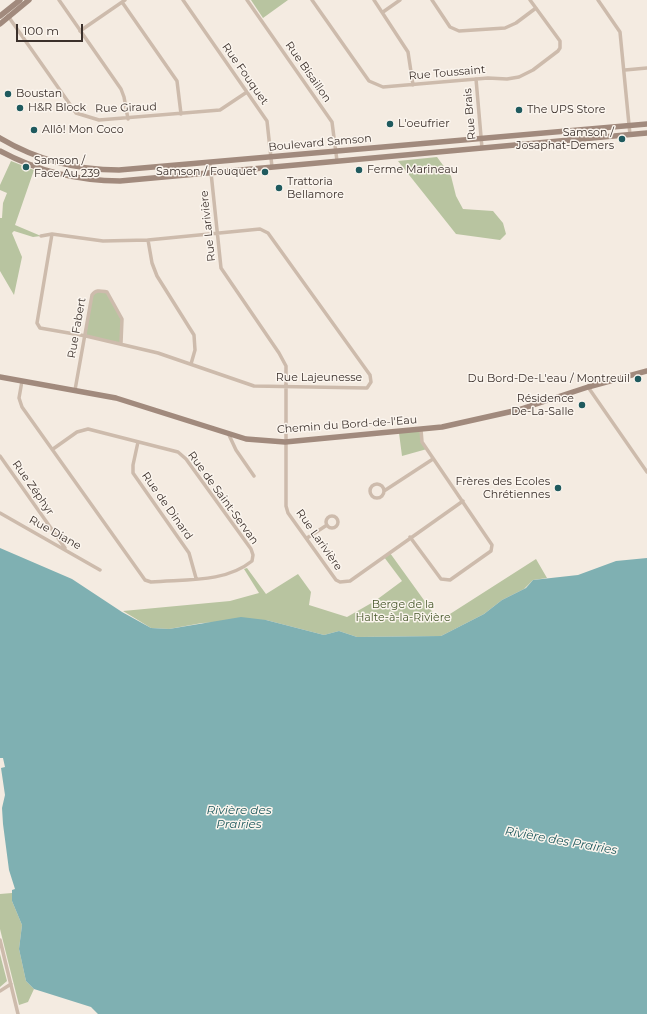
<!DOCTYPE html>
<html>
<head>
<meta charset="utf-8">
<style>
  body { margin:0 }
  #map { position:relative; width:647px; height:1014px; overflow:hidden; background:#f4ebe1; font-family:Montserrat,sans-serif }
  canvas { display:block }
  .scale { position:absolute; left:16px; top:24px; width:67px; height:18px; box-sizing:border-box; border:2px solid #3b302b; border-top:0; padding-left:5px; font-size:12px; line-height:14px; white-space:nowrap; color:#3b302b; -webkit-text-stroke:3px #fbf5ee; paint-order:stroke }
</style>
</head>
<body>
<div id="map">
<canvas width="647" height="1014"></canvas>
<div class="scale">100 m</div>
</div>
<script>
const g = document.querySelector('canvas').getContext('2d');
g.lineJoin = 'round';
function paint(path, color) { g.fillStyle = color; g.fill(path, 'evenodd'); }
function trace(path, color, width, dash) { g.strokeStyle = color; g.lineWidth = width; g.lineCap = dash ? 'butt' : 'round'; g.setLineDash(dash || []); g.stroke(path); }
function drawText(font, color, halo, rows, align = 'center') {
  g.font = font + ' Montserrat,sans-serif'; g.lineWidth = 3; g.setLineDash([]); g.textBaseline = 'middle'; g.strokeStyle = halo; g.fillStyle = color; for (const [text, x, y, turn = 0] of rows) {
    g.save(); g.translate(x, y); g.rotate((+turn || 0) * Math.PI / 180); g.textAlign = isNaN(turn) ? turn : align; if (halo) g.strokeText(text, 0, 0); g.fillText(text, 0, 0); g.restore();
  }
}
paint(new Path2D(`
  M251 0H288L263 18Z
  M437 157 451 176 456 196 463 209 493 211 503 223 506 234 500 240 456 234 398 161Z
  M11 161 34 170 15 225 41 236 33 237 14 231 12 233 22 257 14 295 0 271V218H2L3 203 7 193 0 190V185Z
  M95 292H107L122 319 121 343 86 336 92 295Z
  M421 430 422 442 427 449 402 456 399 433Z
  M390 553 439 621 536 559 547 578 533 580 524 589 502 600 484 614 441 636 357 637 339 631 324 635 266 620 202 623 169 629 151 628 123 611 230 601 259 593 244 569 247 568 266 594 298 574 311 592 309 605 347 617 375 601 402 581 384 557Z
  M12 893V901L22 925 19 949 26 981 34 989 28 1002 19 1005 0 929V894Z
  M0 954 7 981 0 987Z`), '#b8c4a0');
paint(new Path2D(`
  M0 548 72 579 122 612 151 628 169 629 241 617 266 620 324 635 339 631 357 637 441 636 484 614 502 600 526 588 533 580 578 575 616 561 647 558V1014H98L91 1007 34 989 26 981 19 949 22 925 12 901V890L15 889 9 870 3 824 2 808 5 795 1 768 5 767 3 758H0Z`), '#7fb0b2');
trace(new Path2D(`
  M59 0 121 89 124 97 128 119
  M183 0 267 121 272 167
  M247 0 332 122 337 161
  M312 0 369 81 383 87 488 78 507 79 519 77 533 70 558 51 560 48V41L530 0
  M374 0 408 52 413 85
  M432 0 450 27 459 31 505 28 516 23 536 8
  M598 0 620 32 630 135
  M122 2 177 81 181 114
  M383 12 400 0
  M8 16 76 113 99 120 220 110 247 92
  M80 31 125 0
  M625 70 647 68
  M476 79 482 148
  M210 163 221 268 279 353 286 366V506L288 513 336 580 340 582 350 581 463 501
  M260 229 268 233 370 375 371 382 367 388 254 386 158 353 86 336 40 328 37 323 52 234 103 241 148 240Z
  M41 236 52 234
  M148 240 152 263 157 276 194 335 195 350 191 364
  M22 381 19 398 22 407 145 580 151 582C185 579 225 583 252 561L253 555 251 549 186 459 178 452 88 429 77 432 53 449
  M588 387 647 472
  M75 390 92 295C96 289 101 291 107 292L122 319 121 343
  M229 435 236 450 254 476
  M138 442 133 465V473L189 553 196 578
  M0 456 65 548
  M370 491a7 7 0 1 1 14 0a7 7 0 1 1-14 0Z
  M384 491 433 459
  M0 513 100 570
  M326 522a6 6 0 1 1 12 0a6 6 0 1 1-12 0Z
  M410 537 441 579 450 580 491 551 492 545 422 442 421 430
  M307 538 327 525
  M0 940 18 1014
  M0 991 11 984`), '#cdbbac', 3.5);
trace(new Path2D(`
  M0 16 20 0
  M0 24 29 0
  M0 138C37 160 76 170 119 170L647 124
  M0 151C37 171 77 181 120 181L647 133
  M0 377 116 398 246 439 285 442 442 427 518 410 588 387 647 371`), '#a18a7d', 5.5);
for (const [x, y, r, color] of [
  [8,94,4,"#1f5a5e"],
  [20,108,4,"#1f5a5e"],
  [519,110,4,"#1f5a5e"],
  [390,124,4,"#1f5a5e"],
  [34,130,4,"#1f5a5e"],
  [622,139,4,"#1f5a5e"],
  [26,167,4,"#1f5a5e"],
  [359,170,4,"#1f5a5e"],
  [265,172,4,"#1f5a5e"],
  [279,188,4,"#1f5a5e"],
  [638,379,4,"#1f5a5e"],
  [582,405,4,"#1f5a5e"],
  [558,488,4,"#1f5a5e"]
]) { const dot = new Path2D(); dot.arc(x, y, r, 0, 2 * Math.PI); g.fillStyle = color; g.fill(dot); trace(dot, '#fbf5ee', 1.5); }
drawText('11px', '#3b302b', '#fbf5ee', [
  ["Rue Bisaillon",308,72,55],
  ["Rue Toussaint",447,73,-5],
  ["Rue Fouquet",245,74,55],
  ["Rue Giraud",126,108,-2],
  ["Rue Brais",470,114,-95],
  ["Boulevard Samson",320,143,-5],
  ["Rue Larivière",208,226,-96],
  ["Rue Fabert",77,328,-80],
  ["Rue Lajeunesse",319,378],
  ["Chemin du Bord-de-l'Eau",347,425,-4],
  ["Rue Zéphyr",33,488,55],
  ["Rue de Saint-Servan",223,498,54],
  ["Rue de Dinard",167,506,55],
  ["Rue Diane",55,533,29],
  ["Rue Larivière",319,540,55]
]);
drawText('11px', '#3b302b', '#fbf5ee', [
  ["Boustan",16,94],
  ["H&R Block",28,108],
  ["The UPS Store",527,110],
  ["L'oeufrier",398,124],
  ["Allô! Mon Coco",42,130],
  ["Samson /",614,133,"right"],
  ["Josaphat-Demers",614,146,"right"],
  ["Samson /",34,161],
  ["Face Au 239",34,174],
  ["Ferme Marineau",367,170],
  ["Samson / Fouquet",257,172,"right"],
  ["Trattoria",287,182],
  ["Bellamore",287,195],
  ["Du Bord-De-L'eau / Montreuil",630,379,"right"],
  ["Résidence",574,399,"right"],
  ["De-La-Salle",574,412,"right"],
  ["Frères des Ecoles",550,482,"right"],
  ["Chrétiennes",550,495,"right"]
], 'left');
drawText('11px', '#4a5a2e', '#fbf5ee', [
  ["Berge de la",403,605],
  ["Halte-à-la-Rivière",403,618]
]);
drawText('italic 12px', '#1f5a5e', '#fbf5ee', [
  ["Rivière des",239,810],
  ["Prairies",239,824],
  ["Rivière des Prairies",561,841,10]
]);
</script>
</body>
</html>
